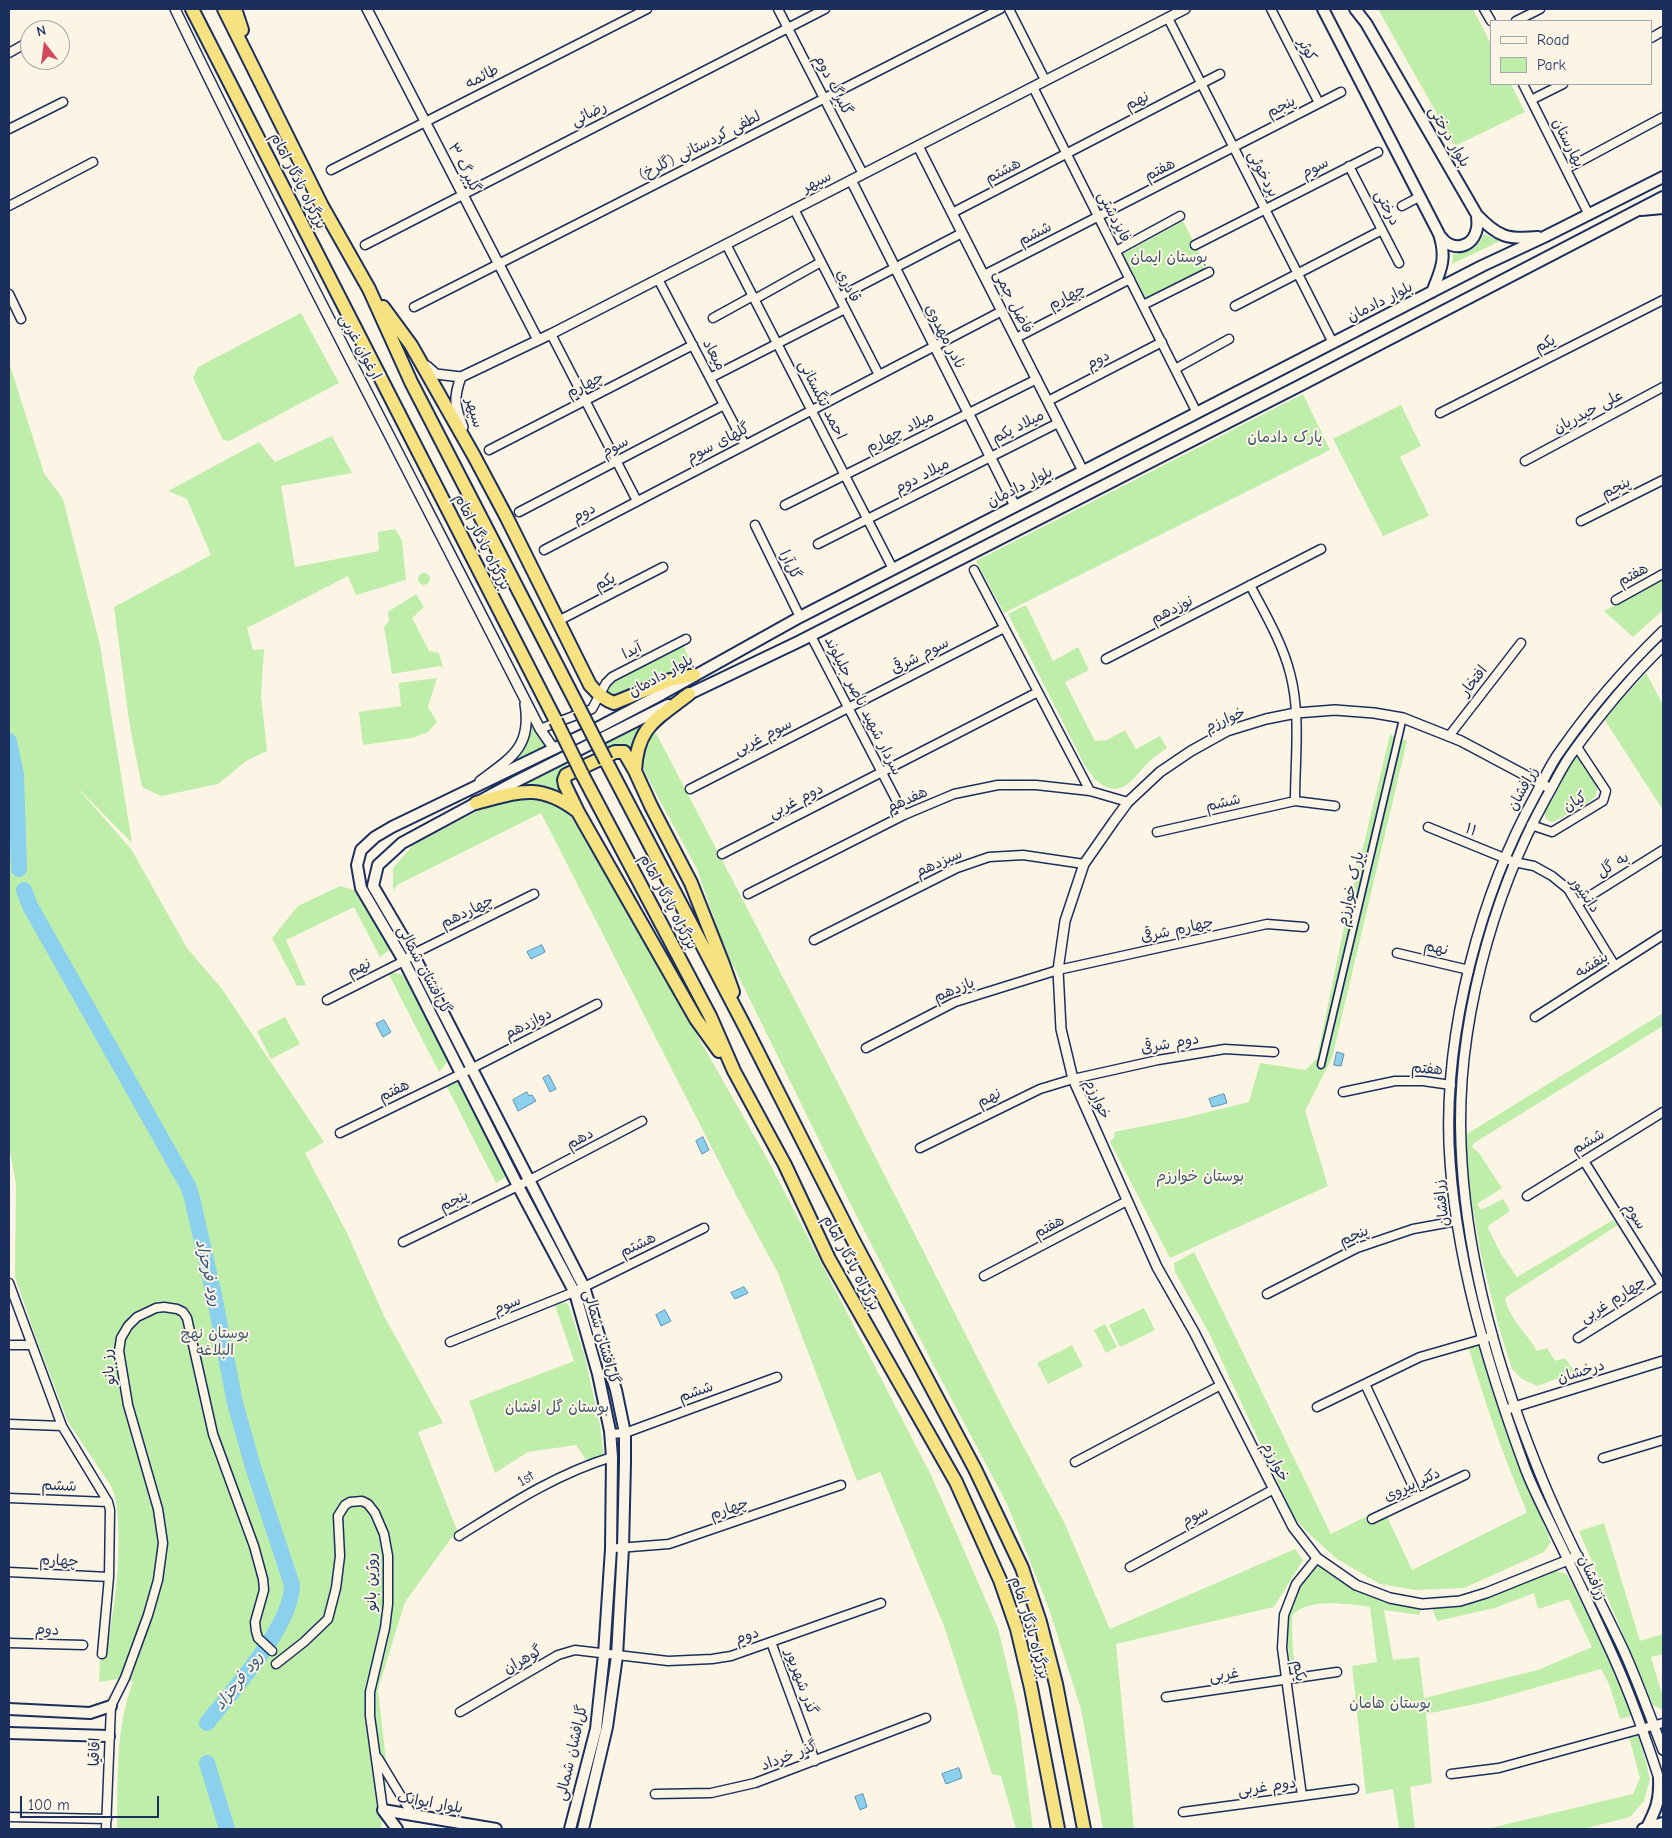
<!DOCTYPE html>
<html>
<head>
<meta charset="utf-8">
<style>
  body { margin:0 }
  #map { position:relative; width:1672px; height:1838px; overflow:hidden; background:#fcf5e5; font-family:"Comic Neue",sans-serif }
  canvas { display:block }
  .frame { position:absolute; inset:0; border:10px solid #1b2f5e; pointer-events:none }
  .legend { position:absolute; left:1490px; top:20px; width:162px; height:65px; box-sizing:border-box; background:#fcf5e5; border:1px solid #a2a6af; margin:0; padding:6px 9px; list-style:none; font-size:15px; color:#1b2f5e }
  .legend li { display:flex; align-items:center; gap:10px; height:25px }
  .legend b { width:25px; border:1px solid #a2a6af }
  .north { position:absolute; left:20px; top:20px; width:50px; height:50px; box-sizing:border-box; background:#fcf5e5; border:1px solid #a2a6af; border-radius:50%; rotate:345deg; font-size:14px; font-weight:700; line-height:20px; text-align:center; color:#1b2f5e }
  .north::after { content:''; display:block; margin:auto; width:18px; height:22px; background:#d1495b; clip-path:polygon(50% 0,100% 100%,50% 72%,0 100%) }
  .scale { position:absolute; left:20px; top:1796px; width:139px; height:22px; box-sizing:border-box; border:2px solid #1b2f5e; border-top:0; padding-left:6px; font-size:15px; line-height:18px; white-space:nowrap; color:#1b2f5e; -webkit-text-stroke:4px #fcf5e5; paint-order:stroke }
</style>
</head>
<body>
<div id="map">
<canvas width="1672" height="1838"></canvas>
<div class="frame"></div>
<ul class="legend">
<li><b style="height:6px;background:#fcf5e5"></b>Road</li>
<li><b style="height:14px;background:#bfedaa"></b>Park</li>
</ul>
<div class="north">N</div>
<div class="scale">100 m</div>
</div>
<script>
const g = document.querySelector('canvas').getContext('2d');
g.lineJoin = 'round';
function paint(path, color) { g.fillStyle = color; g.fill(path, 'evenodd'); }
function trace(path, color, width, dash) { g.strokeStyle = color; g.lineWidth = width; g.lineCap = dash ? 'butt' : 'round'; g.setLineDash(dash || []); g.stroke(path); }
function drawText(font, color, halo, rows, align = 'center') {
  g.font = font + ' "Comic Neue","Playpen Sans Arabic",sans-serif'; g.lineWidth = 4; g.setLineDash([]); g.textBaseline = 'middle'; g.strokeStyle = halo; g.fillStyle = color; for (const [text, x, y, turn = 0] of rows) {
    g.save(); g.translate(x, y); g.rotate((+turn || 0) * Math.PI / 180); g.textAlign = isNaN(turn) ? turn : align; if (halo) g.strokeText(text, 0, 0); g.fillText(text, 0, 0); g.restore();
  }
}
paint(new Path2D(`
  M1378 9H1473L1491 44V84H1511L1525 112 1455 146Z
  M1183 221 1207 268 1146 300 1123 254Z
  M1484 234 1500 241 1452 264 1453 254C1468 253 1478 248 1484 234Z
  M301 313 339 383 229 441 223 440 193 378 198 367Z
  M9 362 44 473 63 499 100 645 132 843 74 784 131 849 187 948 222 989 324 1142 305 1153 347 1233 384 1316 443 1423 418 1432 457 1530 405 1602 378 1689 387 1770 381 1829H117C118 1780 115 1729 133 1682L125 1678 99 1682 100 1658 106 1657C113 1612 121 1568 118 1523 117 1510 117 1498 111 1486L68 1422 36 1338 15 1277 16 1184 9 1146Z
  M1303 394 1330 450 1004 613 976 561Z
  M1401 405 1421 446 1400 457 1429 516 1383 536 1333 439Z
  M332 436 352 473 281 486 295 567 379 551 378 532 395 529 402 541 406 580 356 595 348 576 247 628 253 650 264 649 261 696 267 751 246 761 218 784 161 796 142 787 129 721 114 607 211 555 187 499 168 491 259 442 275 462Z
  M418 579a6 6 0 1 1 12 0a6 6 0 1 1-12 0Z
  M1663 578V610L1633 637 1604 611Z
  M416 594 424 607 412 618 429 651 439 653 443 668 439 666 392 674 384 627 389 621 388 612Z
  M1026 605 1053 661 1078 647 1089 670 1065 682 1095 741 1107 740 1125 730 1136 749 1160 736 1167 748C1162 752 1156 755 1151 760 1143 767 1132 783 1123 787 1105 795 1090 775 1083 762L1008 614Z
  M683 645 692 663 651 684 613 698 606 692 613 681Z
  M1646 673 1663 705V810L1604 719Z
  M437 678 428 707 437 722 428 732 412 738 363 745 359 712 401 706 399 683Z
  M529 714 546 746 500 769 512 761Z
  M654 717 632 754 620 746H606L605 742Z
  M649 730 655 731 839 1085 1004 1410 1064 1522 1110 1629 1295 1549 1303 1560 1274 1607 1116 1644 1134 1829H1103L1081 1709 1048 1606 1007 1504 933 1364 851 1205 723 945 697 869 644 771 642 744Z
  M1390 734 1407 741 1332 1058 1305 1111 1328 1186 1170 1258 1110 1142 1115 1136 1114 1132 1184 1118 1249 1102 1260 1063 1306 1070 1317 1058 1344 927Z
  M1576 755 1581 756 1598 784 1596 796 1586 804 1555 821 1551 822C1545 819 1544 815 1545 809Z
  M566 762 570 768 558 775 556 780 567 799 511 790Z
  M531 797 552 801 570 815 605 873 768 1160 931 1475 998 1628 1017 1708 1033 1829H1016L1001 1776 992 1774 944 1626 880 1472 857 1481 778 1273 737 1197 541 813 397 885 393 892V868L413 845 487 806Z
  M340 886 357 891 391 949 380 957 354 907 286 940 306 985 297 986 272 938 298 906Z
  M387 971 403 975 448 1061 439 1072Z
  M1663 1013V1026L1474 1143 1472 1147 1479 1153 1502 1188 1477 1204 1481 1210 1503 1199 1510 1211 1488 1226V1228L1501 1254 1517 1277 1613 1220 1618 1225 1505 1298C1509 1319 1527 1333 1537 1351L1547 1348 1555 1361 1565 1358 1575 1372 1537 1386 1522 1379 1512 1369 1498 1324 1481 1255 1471 1198 1465 1153 1467 1134Z
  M285 1017 300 1044 271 1059 257 1031Z
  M458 1081 507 1176 496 1183 446 1085Z
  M1194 1252 1331 1534 1383 1508 1412 1570 1526 1513V1509C1503 1456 1485 1402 1468 1346L1478 1344 1482 1348 1511 1445 1551 1542 1544 1552 1464 1588 1415 1590 1380 1584 1337 1559 1306 1531 1294 1517 1210 1335 1175 1272 1174 1263Z
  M559 1303H566L569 1306 585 1357 600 1425 604 1456 586 1460 576 1445 528 1452 495 1473 469 1401 574 1361 555 1305Z
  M1144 1308 1155 1330 1120 1347 1109 1325Z
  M1105 1324 1117 1347 1106 1353 1094 1330Z
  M1072 1345 1083 1366 1048 1384 1037 1363Z
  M1604 1523 1640 1641 1663 1634V1654L1651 1657 1663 1698V1710L1653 1705 1579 1531Z
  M1320 1564 1357 1588 1420 1607V1615L1384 1610 1393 1660 1419 1657 1424 1698 1538 1670 1592 1647 1569 1599 1538 1609 1534 1593 1495 1608 1437 1621 1431 1605 1552 1570 1567 1574 1609 1657 1631 1716 1620 1719 1609 1684 1601 1669 1485 1702 1426 1714 1432 1783 1410 1787 1415 1829H1399L1393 1789 1366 1794 1365 1787 1352 1666 1377 1662 1370 1607C1349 1604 1307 1597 1292 1616 1292 1631 1292 1645 1294 1660L1290 1661C1286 1634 1286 1608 1301 1584 1305 1576 1314 1570 1320 1564Z
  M1639 1735 1650 1779 1644 1801 1630 1817 1583 1829H1486L1633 1794 1640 1778 1629 1737Z`), '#bfedaa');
const water = new Path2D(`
  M542 945 545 952 531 959 527 952Z
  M384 1020 391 1032 383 1037 376 1024Z
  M1337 1052 1344 1054 1341 1066 1334 1065Z
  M549 1075 556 1089 550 1092 543 1078Z
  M527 1092 529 1096 532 1095 536 1101 518 1111 513 1100Z
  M1224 1094 1227 1103 1212 1107 1209 1099Z
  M703 1137 709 1150 702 1154 696 1141Z
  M744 1287 748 1293 735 1299 731 1293Z
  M665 1310 671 1321 661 1326 656 1315Z
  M959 1768 962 1778 946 1784 942 1774Z
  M863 1794 867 1807 860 1810 855 1797Z`);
paint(water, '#8bd0ed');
trace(water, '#5e90b4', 1);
trace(new Path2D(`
  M9 741 16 775 19 869
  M24 890 30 906 188 1186 192 1198 214 1295 235 1403 253 1467 292 1585C292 1626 232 1691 207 1723
  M207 1763 227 1829`), '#8bd0ed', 16);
const pedestrian = new Path2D(`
  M1321 1065 1403 718`);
const minor = new Path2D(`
  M778 9 863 174
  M1009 9 1045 80
  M1271 9 1319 103
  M1484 9 1491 21
  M1168 18 1333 343
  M1516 21 1540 9
  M1651 38 1663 31
  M9 53 30 41
  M1523 84 1589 215
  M1033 87 1197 413
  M1531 100 1563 84
  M9 129 63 102
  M1349 166 1399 263
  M1566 169 1663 117
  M331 170 647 9
  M9 206 93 162
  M1402 206 1419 197
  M794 209 879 375
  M952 213 1220 74
  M726 244 893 569
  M365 245 825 9
  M1195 245 1378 152
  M1116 251 1180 216
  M984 275 1341 92
  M658 279 745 445
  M9 294 21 319
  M839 297 962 233
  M755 299 821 262
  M1143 305 1209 272
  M1235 306 1382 230
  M414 307 1000 9
  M713 318 753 296
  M551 334 637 501
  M1016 338 1130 279
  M1175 369 1229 339
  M710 378 845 309
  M1048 401 1162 342
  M1440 413 1663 300
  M489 450 693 345
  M1525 461 1663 387
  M785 505 1037 379
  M519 512 724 405
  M1581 521 1663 480
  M755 525 800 617
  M818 544 1058 423
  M544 550 1002 311
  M974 570 1090 791
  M1250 585C1265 614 1282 642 1290 673 1301 714 1295 759 1295 801
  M1616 600 1663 574
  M558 621 663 567
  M811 636 904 815
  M1106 659 1321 549
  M540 729 592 709 606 683 612 677 686 639
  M1449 736 1521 643
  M690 789 1004 628
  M1531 825 1552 832 1603 801 1606 791 1577 747
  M1428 827 1514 862 1534 866 1552 876 1568 889 1615 966
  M1157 832 1295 801 1335 806
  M722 854 1038 692
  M748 894 904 815 954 794 998 785H1036L1090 791 1128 802
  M1577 904 1663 850
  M814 940 957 868 989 857 1023 855 1084 864
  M1397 953 1469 970
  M327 1000 404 961 413 954 534 894
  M1535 1017 1663 935
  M866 1048 955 1002 1058 970 1267 924 1304 927
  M1343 1092 1395 1081H1423L1451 1085
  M340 1133 461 1074 597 1004
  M920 1148 1040 1089 1073 1079 1158 1060 1225 1049 1274 1052
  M1584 1161 1663 1287
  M1527 1196 1663 1112
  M403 1242 518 1186 642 1121
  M984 1276 1127 1201
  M9 1283 62 1426 108 1502 110 1510 109 1577 102 1654
  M1267 1294 1357 1248 1413 1229 1457 1221
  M1578 1338 1663 1285
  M450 1342 574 1292 704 1228
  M9 1345H31
  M1365 1384 1418 1497
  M1317 1407 1420 1357 1493 1336
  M9 1424 62 1426
  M610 1434 625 1433 777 1377
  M1603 1458 1663 1440
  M1075 1462 1221 1385
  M9 1498 108 1502
  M1372 1519 1465 1475
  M459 1536C509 1505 556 1474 612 1457
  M618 1548 669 1544 841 1485
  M1130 1567 1274 1489
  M9 1572 109 1577
  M771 1642 815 1761
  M9 1643 83 1645
  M276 1664 304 1642 328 1619 336 1588 340 1556 338 1516 345 1505 350 1502 362 1501 368 1504 375 1513 384 1534 388 1556V1604L385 1628 370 1692V1716L383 1810
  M1166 1697 1337 1672
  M460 1712 558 1655 575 1650 668 1661 712 1659 731 1656 881 1603
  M378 1758 413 1816
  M1451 1774 1499 1768 1663 1723
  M655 1794 711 1793 755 1783 926 1718
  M1302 1796 1282 1648 1284 1615 1296 1584 1317 1558
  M1183 1812 1354 1789
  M9 1817 107 1819
  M106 1829 111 1706 125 1678 148 1615 158 1580 163 1543 158 1509 128 1405 119 1351 121 1338 128 1326 137 1317 156 1308 164 1307 177 1309 183 1312 187 1318 213 1434 254 1546 263 1579 264 1590 255 1622 256 1631 258 1638 272 1651`);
const tertiary = new Path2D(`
  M175 9C292 251 418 489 540 729L554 749
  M367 9 538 340
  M918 146 1083 471
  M851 180 1015 506
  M427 366 436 374 461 377 551 334 1185 9
  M461 377C453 398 455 407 463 427
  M1663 646C1629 679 1598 717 1570 756 1561 769 1554 784 1546 798 1491 898 1456 1029 1461 1144 1465 1252 1496 1364 1536 1464 1561 1528 1594 1588 1623 1649 1638 1682 1650 1716 1663 1750
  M480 781C511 758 532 747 525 704
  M1551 789 1461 741 1403 718 1374 713 1335 710 1296 713 1266 719 1227 731 1191 751 1160 772 1128 802 1114 821 1084 864 1065 921 1058 970 1061 1029 1073 1079 1157 1267 1194 1332 1293 1527 1317 1558 1356 1585 1390 1598 1422 1604 1460 1601 1486 1593 1578 1556
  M1511 1408 1663 1361
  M1661 1785C1647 1741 1632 1698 1613 1656 1594 1614 1574 1572 1554 1531 1544 1510 1533 1489 1525 1468 1487 1364 1454 1255 1449 1144 1445 1029 1480 895 1536 794 1544 779 1551 763 1561 750 1591 707 1626 667 1663 631`);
const secondary = new Path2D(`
  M1323 9 1439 234C1447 258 1441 270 1432 292
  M1355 9 1366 23 1477 215C1498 237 1508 240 1538 237
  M1641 210 1663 208
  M1441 237C1453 253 1474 247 1477 228 1478 224 1477 219 1477 215
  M683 697 800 641 1301 385 1663 197
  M9 1709 90 1713 111 1706
  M9 1733 109 1736
  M383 1810 496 1829
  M383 1810 397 1829
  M570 1829 596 1729 604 1654 611 1549 612 1457 610 1431 598 1374 575 1293 518 1186 404 961 361 888 357 865 361 850 375 837 392 827 601 726 662 694 800 617 1482 266 1544 237 1663 177
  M583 1829 607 1727 617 1656 623 1548 625 1463V1433L616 1390 584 1287 413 954 373 886 378 865 402 843 517 781 668 705
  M1643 1829 1663 1823
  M1646 1829C1656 1810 1660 1800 1659 1779`);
const trunk = new Path2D(`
  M192 9 556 721
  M224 9 322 206 369 289 411 382 580 710
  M235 9 242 30
  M383 307 411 345 474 456 507 518 590 685C597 693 604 700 614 703L670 680 694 675
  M606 761 744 1025 852 1238 975 1469 1022 1568 1040 1622 1056 1684 1084 1829
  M635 771C637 726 657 719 689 694
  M582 774 710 1016 734 1071 785 1165 829 1259 956 1482 1000 1580 1017 1629 1031 1688 1058 1829
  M476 803C518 792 539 782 577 811
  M719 1051 696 1019 578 812 565 785 564 780 566 775 615 752H624L635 771 651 806 691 883 723 964 733 992`);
trace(pedestrian, '#1b2f5e', 9);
trace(minor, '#1b2f5e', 11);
trace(tertiary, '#1b2f5e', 12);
trace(secondary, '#1b2f5e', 14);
trace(trunk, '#1b2f5e', 16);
trace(pedestrian, '#fcf5e5', 5.5);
trace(minor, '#fcf5e5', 8);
trace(tertiary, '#fcf5e5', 9);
trace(secondary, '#fcf5e5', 10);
trace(trunk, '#f7e281', 12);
const trunkBridge = new Path2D(`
  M580 710 606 761
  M556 721 582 774`);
trace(trunkBridge, '#1b2f5e', 16, []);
trace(trunkBridge, '#f7e281', 12);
drawText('15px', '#1b2f5e', '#fcf5e5', [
  ["کوثر",1307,50,63],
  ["طائمه",482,77,-27],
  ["گلبرگ دوم",833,85,63],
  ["نهم",1137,101,-27],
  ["پنجم",1281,107,-27],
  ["رضائی",589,114,-27],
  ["بلوار درختی",1449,137,60],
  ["بهارستان",1568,143,63],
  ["لطفی کردستانی (گلرخ)",700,146,-27],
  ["گلبرگ ۳",464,168,63],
  ["سوم",1315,168,-27],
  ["هفتم",1160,170,-27],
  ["هشتم",1003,171,-27],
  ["بردخوئی",1263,174,63],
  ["بزرگراه یادگار امام",298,181,63],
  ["سپهر",817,182,-27],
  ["درختی",1387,208,63],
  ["فایزدشتی",1114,217,63],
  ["ششم",1035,234,-27],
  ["قادری",848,286,63],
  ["چهارم",1067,297,-27],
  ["فاضل جمی",1013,302,63],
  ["بلوار دادمان",1380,302,-27],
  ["نادر مهدوی",945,337,63],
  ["یکم",1545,344,-27],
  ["ارغوان غربی",360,347,62],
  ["میعاد",714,355,62],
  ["دوم",1098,360,-28],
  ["چهارم",585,385,-27],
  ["احمد تنگستانی",822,400,63],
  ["علی حیدریان",1588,412,-28],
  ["سپهر",474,413,74],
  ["میلاد یکم",1018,427,-27],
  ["میلاد چهارم",900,432,-27],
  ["گلهای سوم",718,443,-27],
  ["سوم",615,447,-28],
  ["میلاد دوم",922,476,-27],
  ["بلوار دادمان",1020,487,-27],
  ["پنجم",1616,488,-26],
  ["دوم",584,513,-28],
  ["بزرگراه یادگار امام",482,542,63],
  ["گل‌آرا",790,565,64],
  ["هفتم",1633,575,-28],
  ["یکم",605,582,-27],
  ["نوزدهم",1172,610,-27],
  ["آیدا",632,651,-27],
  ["سوم شرقی",920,656,-27],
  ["بلوار دادمان",661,676,-29],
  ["افتخار",1474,681,-52],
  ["سردار شهید ناصر جلیلوند",863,706,63],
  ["خوارزم",1225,720,-23],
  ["سوم غربی",763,737,-27],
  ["زرافشان",1523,789,-61],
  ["هفدهم",907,800,-24],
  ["دوم غربی",796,801,-27],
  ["کیان",1575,802,-32],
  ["ششم",1223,803,-13],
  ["۱۱",1471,830,22],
  ["سیزدهم",939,863,-24],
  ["به گل",1613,865,-32],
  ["پارک خوارزم",1351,889,-77],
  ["دانشور",1585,895,55],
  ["بزرگراه یادگار امام",668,902,62],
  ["چهاردهم",467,912,-26],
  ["چهارم شرقی",1177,930,-12],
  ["نهم",1436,948,13],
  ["بنفشه",1592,965,-32],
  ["نهم",359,968,-27],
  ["گل‌افشان شمالی",424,970,62],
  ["یازدهم",954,990,-22],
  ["دوازدهم",528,1024,-27],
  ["دوم شرقی",1170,1044,-10],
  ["هفتم",1427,1069,4],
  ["هفتم",394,1091,-26],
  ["نهم",989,1098,-26],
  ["خوارزم",1097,1099,65],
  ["دهم",580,1139,-28],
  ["ششم",1588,1142,-31],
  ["پنجم",454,1201,-26],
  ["زرافشان",1442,1203,-97],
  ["سوم",1635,1216,58],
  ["هفتم",1049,1227,-28],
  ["پنجم",1354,1236,-23],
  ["هشتم",638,1245,-26],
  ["بزرگراه یادگار امام",851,1263,62],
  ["چهارم غربی",1613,1300,-32],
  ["سوم",507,1305,-22],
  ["گل‌افشان شمالی",601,1337,74],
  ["رز بانو",109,1367,-96],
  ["درخشان",1581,1372,-17],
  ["ششم",696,1392,-20],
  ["خوارزم",1275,1462,63],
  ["1st",526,1479,-31],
  ["دکتر پیروی",1412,1485,-25],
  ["ششم",59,1486,2],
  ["چهارم",729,1509,-19],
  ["سوم",1195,1516,-28],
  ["چهارم",59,1561,3],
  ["زرافشان",1592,1578,65],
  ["روژین بانو",372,1582,-90],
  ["بزرگراه یادگار امام",1030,1628,74],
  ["دوم",47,1630,2],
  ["دوم",747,1636,-19],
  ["گوهران",523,1660,-30],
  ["یکم",1299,1671,82],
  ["غربی",1224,1675,-8],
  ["گذر شهریور",801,1682,70],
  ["اقاقیا",95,1752,-88],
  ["گل‌افشان شمالی",572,1753,-77],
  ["گذر خرداد",789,1756,-21],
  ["دوم غربی",1267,1787,-8],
  ["بلوار ایوانک",430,1803,10]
]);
drawText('15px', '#3c556d', '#fcf5e5', [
  ["بوستان ایمان",1169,258],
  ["پارک دادمان",1285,438],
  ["بوستان خوارزم",1200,1177],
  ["بوستان نهج",215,1334],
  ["البلاغه",215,1351],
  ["بوستان گل افشان",557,1408],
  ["بوستان هامان",1390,1704]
]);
drawText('italic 16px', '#375782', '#fcf5e5', [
  ["رود فرحزاد",208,1273,77],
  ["رود فرحزاد",239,1681,-52]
]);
</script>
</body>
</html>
